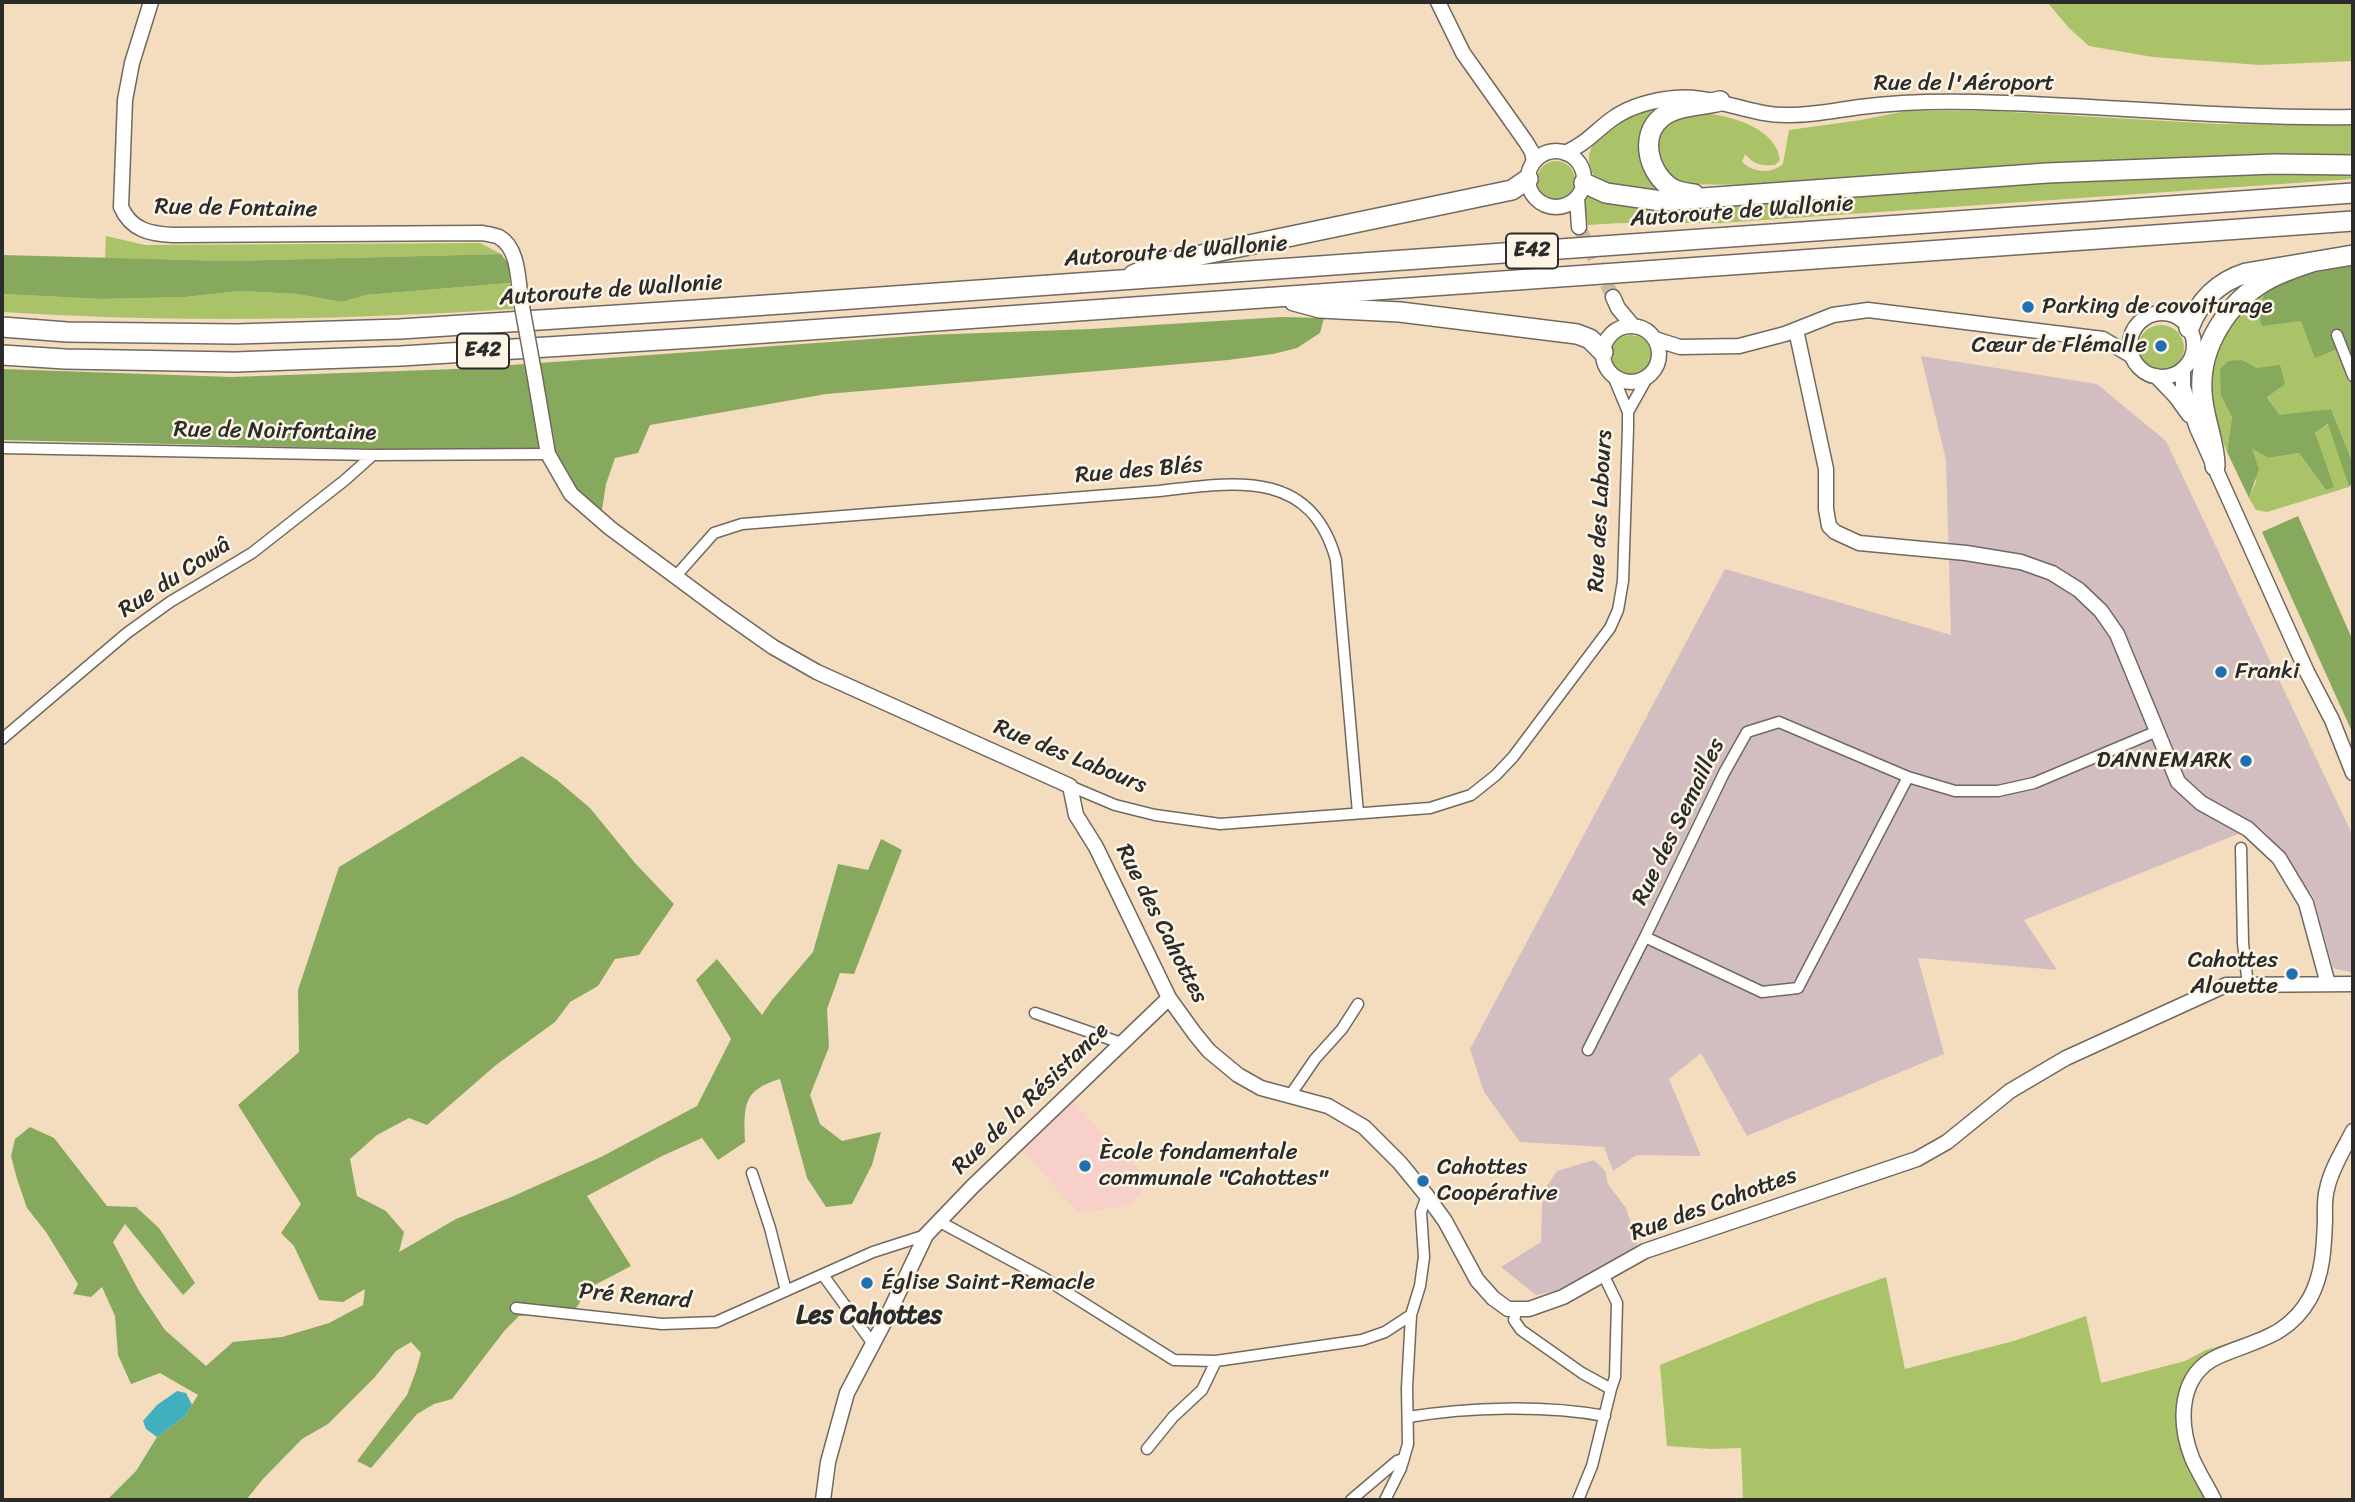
<!DOCTYPE html>
<html>
<head>
<meta charset="utf-8">
<style>
  body { margin:0 }
  #map { position:relative; width:2355px; height:1502px; overflow:hidden; background:#f4dcbf; font-family:Sriracha,sans-serif }
  canvas { display:block }
  .frame { position:absolute; inset:0; border:4px solid #2b2b2b; pointer-events:none }
</style>
</head>
<body>
<div id="map">
<canvas width="2355" height="1502"></canvas>
<div class="frame"></div>
</div>
<script>
const g = document.querySelector('canvas').getContext('2d');
g.lineJoin = 'round';
function paint(path, color) { g.fillStyle = color; g.fill(path, 'evenodd'); }
function trace(path, color, width, dash) { g.strokeStyle = color; g.lineWidth = width; g.lineCap = dash ? 'butt' : 'round'; g.setLineDash(dash || []); g.stroke(path); }
function drawText(font, color, halo, rows, align = 'center') {
  g.font = font + ' Sriracha,sans-serif'; g.lineWidth = 5; g.setLineDash([]); g.textBaseline = 'middle'; g.strokeStyle = halo; g.fillStyle = color; for (const [text, x, y, turn = 0] of rows) {
    g.save(); g.translate(x, y); g.rotate((+turn || 0) * Math.PI / 180); g.textAlign = isNaN(turn) ? turn : align; if (halo) g.strokeText(text, 0, 0); g.fillText(text, 0, 0); g.restore();
  }
}
paint(new Path2D(`
  M1071 1099 1150 1182 1128 1206 1079 1213 1020 1149Z`), '#f7d0c9');
paint(new Path2D(`
  M1921 356 2097 384 2166 441 2353 836V973L2333 968 2314 898 2266 833 2258 826 2024 920 2057 970 1918 958 1944 1054 1747 1136 1701 1053 1669 1079 1701 1156 1637 1155 1613 1171 1604 1147 1520 1142 1484 1092 1470 1049 1725 569 1951 635 1946 460Z
  M1594 1160 1605 1171 1608 1184 1626 1208 1638 1247 1564 1289 1536 1295 1501 1267 1541 1242 1542 1206 1545 1189 1557 1171Z`), '#d2bec1');
paint(new Path2D(`
  M2047 2H2353V61L2260 65 2153 57 2089 46 2069 28Z
  M1668 106 1648 126 1667 192C1648 190 1611 190 1597 178 1591 174 1589 165 1589 158 1591 127 1643 111 1668 106Z
  M1906 111H1993L2218 124 2353 125V157L1752 185 1677 184 1659 166 1658 130C1665 122 1680 114 1691 113 1721 112 1776 125 1780 160L1775 165C1761 166 1754 165 1745 154L1742 162C1754 173 1771 174 1783 164L1789 130 1861 120Z
  M1537 180a19 19 0 1 1 38 0a19 19 0 1 1-38 0Z
  M2353 170V179L1721 223H1621L1588 225 1584 204 1588 195 2009 178Z
  M106 236 145 245 480 243 501 254 228 261 105 258Z
  M510 283 513 309C343 320 172 323 2 312V294L102 299 186 297 239 291 297 294 342 302 366 295Z
  M2265 289 2259 317 2302 321 2339 348 2353 385V463L2331 409 2279 416 2267 396H2221L2232 417 2227 452 2209 407 2205 378 2226 323Z
  M2138 348a23 23 0 1 1 46 0a23 23 0 1 1-46 0Z
  M1611 355a20 20 0 1 1 40 0a20 20 0 1 1-40 0Z
  M2329 424 2349 487 2267 512 2256 510 2249 498 2256 482 2251 448 2269 458 2299 453 2326 490 2315 433Z
  M1886 1277 1905 1369 2014 1341 2086 1316 2101 1383 2185 1361 2206 1350 2243 1339 2193 1377 2183 1422 2214 1500H1743L1741 1448 1712 1449 1667 1446 1660 1365 1816 1302Z`), '#aac369');
paint(new Path2D(`
  M501 254 509 265 510 283 366 295 342 302 297 294 239 291 186 297 102 299 2 294V255L228 261Z
  M2353 265V362L2347 345 2315 358 2301 321 2262 326 2259 317 2265 289 2301 275Z
  M1281 317 1324 318 1320 333 1297 348 1273 354 1228 360 826 394 650 425 638 453 615 458 606 484 599 529 569 502 537 448 380 449 2 440V369L231 377 456 369 927 335 1091 329Z
  M2242 360 2256 368 2280 365 2285 384 2267 397 2279 415 2331 409 2353 463V483L2349 487 2328 424 2315 433 2334 487 2326 490 2299 453 2269 458 2252 449 2259 469 2249 498 2227 452 2232 417 2221 396 2220 369 2228 361Z
  M2298 516 2353 641V734L2262 532Z
  M522 756 557 780 590 808 635 863 674 904 639 955 615 959 598 986 570 1002 555 1022 496 1065 427 1125 409 1118 377 1135 350 1159 357 1196 386 1211 404 1232 399 1252 456 1219 509 1198 601 1157 697 1106 731 1039 696 980 717 959 762 1015 772 1000 813 952 838 864 868 870 881 839 902 850 854 974 840 973 827 1009 829 1047 810 1095 820 1124 842 1141 881 1132 872 1165 852 1204 826 1207 807 1178 780 1079C742 1090 744 1106 745 1142L718 1160 702 1138 662 1156 587 1196 631 1266 589 1288 569 1319 540 1314 519 1316 505 1330 452 1399 434 1404 417 1414 371 1468 357 1461 407 1395 416 1371 421 1353 411 1342 396 1351 374 1378 328 1424 302 1439 263 1479 246 1500H107L136 1471 157 1437 185 1416 198 1395 160 1373 131 1384 118 1355 115 1316 102 1287 91 1297 73 1294 78 1284 46 1232 27 1208 17 1179 11 1156 15 1139 30 1127 54 1138 107 1206 136 1207 159 1228 195 1283 183 1295 125 1224 113 1242 139 1291 165 1330 206 1366 233 1342 282 1337 329 1323 363 1305 365 1289 343 1302 319 1300 294 1246 281 1233 301 1204 238 1105 299 1052 298 990 339 867Z`), '#87a95d');
paint(new Path2D(`
  M177 1391 186 1393 192 1405 185 1416 157 1437 146 1429 143 1421 157 1405Z`), '#42afbf');
trace(new Path2D(`
  M1579 227 1613 297`), '#ccb9a1', 14, [14, 7]);
const street = new Path2D(`
  M2337 335 2353 376
  M1628 412 1647 378
  M2 448 373 455 548 454
  M675 577 714 533 742 524 1159 491C1234 482 1311 468 1336 560L1358 813
  M2 739 127 633 170 602 252 553 345 480 373 455
  M1908 777 1798 988 1762 992 1645 937 1724 773 1747 732 1779 722 1908 777 1955 791H1998L2034 783 2155 732
  M1070 786 1115 805 1155 815 1220 824 1430 808 1471 795 1496 775 1513 757 1610 628 1618 610 1623 581 1628 428V412L1613 376
  M2241 848 2243 943 2248 985
  M1035 1013 1121 1043
  M1588 1050 1645 937
  M1289 1097 1315 1059 1342 1029 1358 1004
  M752 1173 770 1228 786 1291
  M940 1222 1044 1278 1174 1360 1216 1361 1362 1340 1385 1332 1411 1315
  M823 1275 873 1344
  M1604 1276 1617 1303 1615 1377 1611 1389
  M516 1308 662 1324 716 1322 873 1252 926 1235
  M1517 1309 1514 1320 1521 1330 1582 1373 1611 1389 1592 1466 1578 1500
  M1408 1417C1469 1407 1545 1405 1605 1416
  M1147 1449 1173 1417 1202 1390 1216 1361
  M1351 1500 1397 1461 1403 1459
  M1385 1500 1401 1468 1408 1444 1407 1388 1411 1315 1420 1286 1424 1257 1421 1212 1427 1196`);
const secondary = new Path2D(`
  M151 2 132 63 125 100 121 207C131 230 150 234 173 235L482 233C488 234 495 235 499 237 519 248 518 281 521 301
  M1438 2 1463 53 1526 142 1532 152 1534 162
  M1528 179a28 28 0 1 1 56 0a28 28 0 1 1-56 0Z
  M1565 153C1587 143 1593 133 1612 119 1627 108 1647 102 1666 99 1710 91 1748 117 1791 115 1814 115 1837 110 1860 107 1898 102 1938 101 1976 102 2102 105 2227 119 2353 117
  M1577 198 1579 227
  M1613 297 1618 308 1633 326
  M2130 345a32 32 0 1 1 64 0a32 32 0 1 1-64 0Z
  M1603 354a28 28 0 1 1 56 0a28 28 0 1 1-56 0Z
  M1796 330 1826 469V509L1829 526 1835 532 1859 543 1966 553 2021 562 2052 573 2079 590 2101 611 2117 634 2178 782 2201 803 2248 829 2279 858 2306 903 2328 984
  M1655 339 1680 347 1739 346 1785 334 1833 315 1868 310 2103 339 2132 356
  M2183 369V387L2197 428 2307 672 2332 720 2353 773
  M534 372 548 454 571 494 610 528 722 611 773 647 817 672 1070 786 1076 815 1096 847 1169 998 1195 1034 1209 1051 1238 1075 1261 1088 1328 1106 1364 1127 1400 1163 1427 1196 1445 1221 1477 1280 1493 1298 1508 1309H1529L1563 1297 1645 1251 1917 1159 1947 1142 2010 1091 2066 1058 2226 985 2353 984
  M2156 376 2176 397 2189 415
  M823 1500 828 1462 847 1393 887 1317 926 1235 973 1186 1169 998
  M2214 1500C2207 1486 2198 1472 2192 1458 2178 1422 2178 1374 2219 1356 2256 1340 2288 1337 2310 1298 2323 1274 2324 1247 2325 1220 2325 1210 2324 1199 2327 1189 2331 1169 2344 1149 2353 1131`);
const highway = new Path2D(`
  M1584 183 1606 193 1661 201 2047 173 2274 164 2353 165
  M1694 194C1687 193 1679 192 1673 189 1649 175 1638 136 1662 117 1677 105 1702 106 1720 101
  M1133 275 1158 264 1512 190 1528 179
  M1294 301 1320 308 1400 312 1577 334 1590 339 1603 352
  M2 327 67 332 236 334 400 329 710 309 2353 193
  M2189 328C2199 301 2218 282 2246 273L2353 255
  M2 355 65 359 235 362 401 356 709 337 2353 221
  M2215 466C2215 441 2203 418 2202 392 2199 346 2228 302 2267 280 2281 272 2297 267 2312 262`);
trace(street, '#71695f', 13);
trace(secondary, '#71695f', 17);
trace(highway, '#71695f', 22);
trace(street, '#fff', 10);
trace(secondary, '#fff', 14);
trace(highway, '#fff', 19);
const secondaryBridge = new Path2D(`
  M521 301 534 372`);
trace(secondaryBridge, '#71695f', 17, []);
trace(secondaryBridge, '#fff', 14);
for (const [x, y, r, color] of [
  [2028,307,7,"#1f6fb2"],
  [2161,346,7,"#1f6fb2"],
  [2221,672,7,"#1f6fb2"],
  [2246,761,7,"#1f6fb2"],
  [2292,974,7,"#1f6fb2"],
  [1085,1166,7,"#1f6fb2"],
  [1423,1181,7,"#1f6fb2"],
  [867,1283,7,"#1f6fb2"]
]) { const dot = new Path2D(); dot.arc(x, y, r, 0, 2 * Math.PI); g.fillStyle = color; g.fill(dot); trace(dot, '#fcf5e5', 2.5); }
for (const [x, y, w] of [
  [1532,251,52],
  [483,351,52]
]) { const box = new Path2D(); box.roundRect(x - w / 2, y - 17.5, w, 35, 5); g.fillStyle = '#fcf5e5'; g.fill(box); trace(box, '#2b2b2b', 2); }
drawText('bold 21px', '#2b2b2b', null, [
  ["E42",1532,251],
  ["E42",483,351]
]);
drawText('23px', '#2b2b2b', '#fcf5e5', [
  ["Rue de l'Aéroport",1964,84],
  ["Rue de Fontaine",236,209,1],
  ["Autoroute de Wallonie",1742,212,-4],
  ["Autoroute de Wallonie",1176,252,-4],
  ["Autoroute de Wallonie",611,291,-4],
  ["Rue de Noirfontaine",275,432,1],
  ["Rue des Blés",1139,471,-5],
  ["Rue des Labours",1601,511,-87],
  ["Rue du Cowâ",175,578,-33],
  ["Rue des Labours",1070,757,22],
  ["Rue des Semailles",1679,822,-64],
  ["Rue des Cahottes",1161,924,63],
  ["Rue de la Résistance",1031,1099,-44],
  ["Rue des Cahottes",1714,1205,-20],
  ["Pré Renard",635,1297,5]
]);
drawText('23px', '#2b2b2b', '#fcf5e5', [
  ["Parking de covoiturage",2042,307],
  ["Cœur de Flémalle",2147,346,"right"],
  ["Franki",2235,672],
  ["DANNEMARK",2232,761,"right"],
  ["Cahottes",2278,961,"right"],
  ["Alouette",2278,987,"right"],
  ["Ècole fondamentale",1099,1153],
  ["communale \"Cahottes\"",1099,1179],
  ["Cahottes",1437,1168],
  ["Coopérative",1437,1194],
  ["Église Saint-Remacle",881,1283]
], 'left');
drawText('bold 26px', '#2b2b2b', '#fcf5e5', [
  ["Les Cahottes",869,1316]
]);
</script>
</body>
</html>
